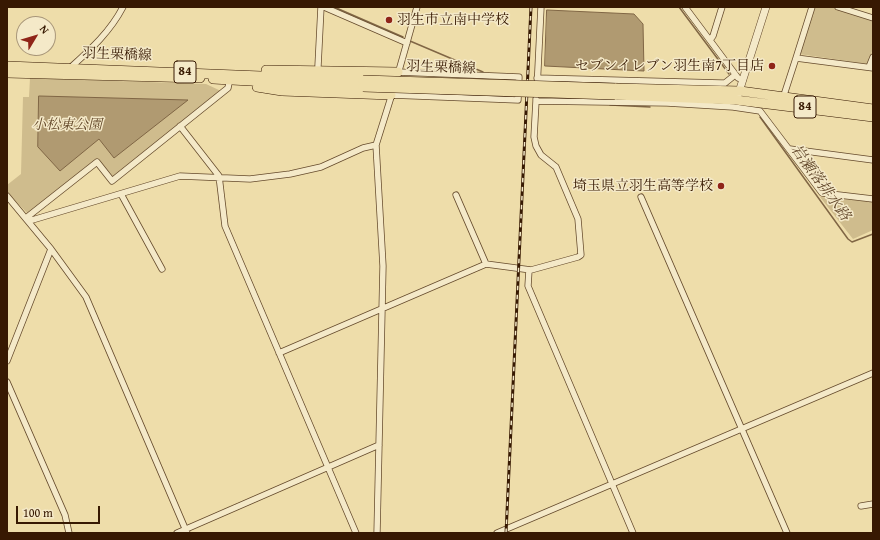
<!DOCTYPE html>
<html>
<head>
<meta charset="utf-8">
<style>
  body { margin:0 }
  #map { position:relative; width:880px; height:540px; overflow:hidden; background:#eda; font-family:"Gentium Book Plus",serif }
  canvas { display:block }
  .frame { position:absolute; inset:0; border:8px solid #371902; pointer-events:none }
  .north { position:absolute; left:16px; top:16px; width:40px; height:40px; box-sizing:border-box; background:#f4e9c8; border:1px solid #a89679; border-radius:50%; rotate:52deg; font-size:11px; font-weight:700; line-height:16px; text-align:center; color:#371902 }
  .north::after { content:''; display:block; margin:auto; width:14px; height:18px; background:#8f2418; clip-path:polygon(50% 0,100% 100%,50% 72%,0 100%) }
  .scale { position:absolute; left:16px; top:506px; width:84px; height:18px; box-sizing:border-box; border:2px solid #371902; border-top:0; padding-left:5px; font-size:12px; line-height:14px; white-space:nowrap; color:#371902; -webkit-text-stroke:3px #f4e9c8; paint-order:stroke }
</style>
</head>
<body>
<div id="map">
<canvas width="880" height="540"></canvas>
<div class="frame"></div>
<div class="north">N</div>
<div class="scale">100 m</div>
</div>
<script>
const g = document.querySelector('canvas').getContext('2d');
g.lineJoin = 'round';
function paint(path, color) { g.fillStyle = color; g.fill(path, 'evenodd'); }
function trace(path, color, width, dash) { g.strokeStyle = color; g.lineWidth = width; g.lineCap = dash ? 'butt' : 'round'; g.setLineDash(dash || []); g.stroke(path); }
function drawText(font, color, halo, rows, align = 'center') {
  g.font = font + ' "Gentium Book Plus","Noto Serif JP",serif'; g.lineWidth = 3; g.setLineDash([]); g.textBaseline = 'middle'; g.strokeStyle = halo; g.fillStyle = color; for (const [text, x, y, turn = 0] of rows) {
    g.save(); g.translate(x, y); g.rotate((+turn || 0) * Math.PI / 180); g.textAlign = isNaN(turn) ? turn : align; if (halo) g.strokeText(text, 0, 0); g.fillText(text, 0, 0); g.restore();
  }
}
paint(new Path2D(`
  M814 7H831L873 20V48L868 64 799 54Z
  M30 78 206 84 221 91 113 177 97 158 28 214 7 192V185L21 174 23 97H29Z
  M820 197 873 202V230L853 239Z`), '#cfbc8d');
const water = new Path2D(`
  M547 10 634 14 643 24 644 71 545 66Z
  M39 96 188 100 114 158 99 139 60 171 38 147Z`);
paint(water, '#b09a71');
trace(water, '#806645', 1);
trace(new Path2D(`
  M334 7 403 37
  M679 7 729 74
  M410 41 483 72
  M610 105 650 107
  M760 117 848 239 852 242 873 234`), '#806645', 1.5);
const minor = new Path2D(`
  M324 7 407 43
  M685 7 738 78 743 80
  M812 7 796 58 873 68
  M838 7 873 18
  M710 40 713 36 722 7
  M318 66 321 7
  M869 67 873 57
  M70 68C91 49 110 32 123 7
  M398 74 417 7
  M537 78 721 83H725L735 75
  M537 89 541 7
  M391 95 518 100 519 77 398 72
  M784 95 796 58
  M536 99V101L667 103 733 107 760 111 822 193 873 199
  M180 126 219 176 225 226 356 533
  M790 149 873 160
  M121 194 162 269
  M456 195 486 264
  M7 196 51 249 7 361
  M641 197 787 533
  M26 218 97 162 112 181 228 88 229 83
  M29 221 180 176 250 179 290 174 321 167 363 148 376 145
  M51 249 86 297 187 533
  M529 270 528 286 633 533
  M279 353 486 264 531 270 578 257 581 255 578 219 556 167 541 155 536 146 534 137 536 101
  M7 382 65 515 69 533
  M861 506 873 504
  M177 533 379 445
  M377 533 383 266 376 145 392 94
  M497 533 873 373`);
const tertiary = new Path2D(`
  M738 95 766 7`);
const primary = new Path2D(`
  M7 66 363 80
  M266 70 398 72
  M7 73 200 78
  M213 79 363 87
  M257 87 282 91 391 95
  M615 88 740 91 873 109
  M615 95 736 100 873 117`);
trace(minor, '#654a2c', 7);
trace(tertiary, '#654a2c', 8);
trace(primary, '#371902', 10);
trace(minor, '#f4e9c8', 5.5);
trace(tertiary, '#f4e9c8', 7);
trace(primary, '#eda', 9);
const rail = new Path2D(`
  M506 533 531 7`);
trace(rail, '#371902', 3);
trace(rail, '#f4e9c8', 1.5, [4.5]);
const primaryBridge = new Path2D(`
  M363 80 615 88
  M363 87 615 95`);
trace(primaryBridge, '#371902', 10, []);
trace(primaryBridge, '#eda', 9);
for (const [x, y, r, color] of [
  [389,20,4,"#8f2418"],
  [772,66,4,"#8f2418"],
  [721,186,4,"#8f2418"]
]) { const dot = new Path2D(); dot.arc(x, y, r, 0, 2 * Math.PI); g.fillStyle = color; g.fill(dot); trace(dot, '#f4e9c8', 1.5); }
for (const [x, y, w] of [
  [185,72,22],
  [805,107,22]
]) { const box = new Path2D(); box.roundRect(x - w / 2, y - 11, w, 22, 3); g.fillStyle = '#f4e9c8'; g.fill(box); trace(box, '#371902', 1); }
drawText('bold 13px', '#371902', null, [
  ["84",185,72],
  ["84",805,107]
]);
drawText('14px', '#371902', '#f4e9c8', [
  ["羽生市立南中学校",397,20,"left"],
  ["セブンイレブン羽生南7丁目店",764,66],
  ["埼玉県立羽生高等学校",713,186]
], 'right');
drawText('14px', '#371902', '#f4e9c8', [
  ["羽生栗橋線",117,55,2],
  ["羽生栗橋線",441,68,2]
]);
drawText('italic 14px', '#654a2c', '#f4e9c8', [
  ["小松東公園",67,125]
]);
drawText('italic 15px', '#614629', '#f4e9c8', [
  ["岩瀬落排水路",820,183,54]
]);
</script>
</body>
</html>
